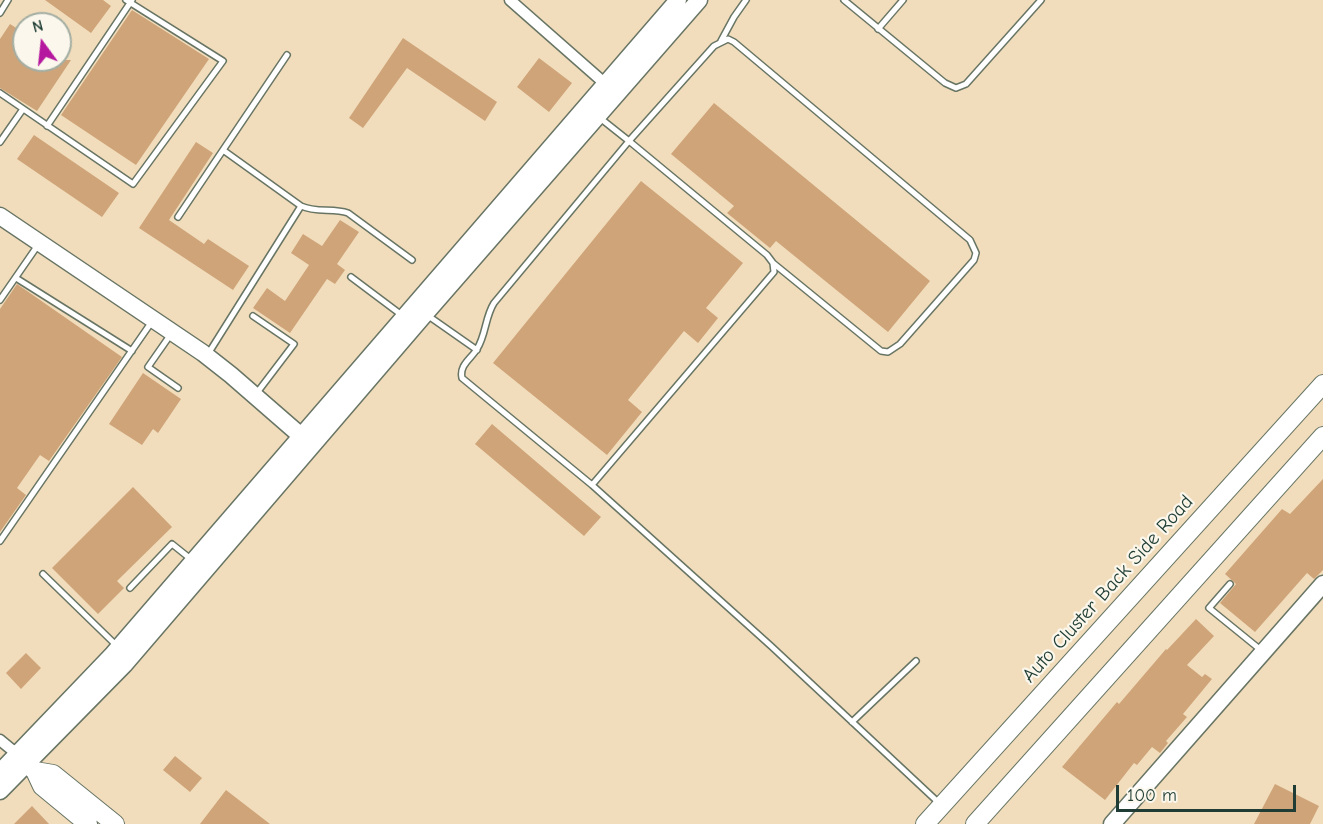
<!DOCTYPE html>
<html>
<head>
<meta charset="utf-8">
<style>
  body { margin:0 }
  #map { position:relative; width:1323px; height:824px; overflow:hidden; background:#f1ddbc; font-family:"Comic Neue",sans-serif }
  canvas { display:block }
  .north { position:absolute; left:12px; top:12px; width:60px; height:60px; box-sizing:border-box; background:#fbf7ec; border:2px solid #a3ada2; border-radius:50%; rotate:345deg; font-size:16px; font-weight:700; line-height:24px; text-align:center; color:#1f3d34 }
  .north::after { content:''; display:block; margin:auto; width:21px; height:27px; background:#b5179e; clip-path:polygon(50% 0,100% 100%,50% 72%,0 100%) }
  .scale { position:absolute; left:1116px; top:785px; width:180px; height:27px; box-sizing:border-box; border:3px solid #1f3d34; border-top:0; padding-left:8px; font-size:18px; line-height:21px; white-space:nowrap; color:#1f3d34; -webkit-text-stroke:4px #fbf7ec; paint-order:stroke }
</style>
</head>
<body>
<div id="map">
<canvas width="1323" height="824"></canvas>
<div class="north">N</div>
<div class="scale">100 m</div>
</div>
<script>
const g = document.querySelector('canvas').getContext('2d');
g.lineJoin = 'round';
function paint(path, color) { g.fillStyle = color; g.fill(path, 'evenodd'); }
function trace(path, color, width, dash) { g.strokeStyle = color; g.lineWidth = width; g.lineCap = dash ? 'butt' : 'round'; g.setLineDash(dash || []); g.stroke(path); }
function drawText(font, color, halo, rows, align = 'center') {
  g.font = font + ' "Comic Neue",sans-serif'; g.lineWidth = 4.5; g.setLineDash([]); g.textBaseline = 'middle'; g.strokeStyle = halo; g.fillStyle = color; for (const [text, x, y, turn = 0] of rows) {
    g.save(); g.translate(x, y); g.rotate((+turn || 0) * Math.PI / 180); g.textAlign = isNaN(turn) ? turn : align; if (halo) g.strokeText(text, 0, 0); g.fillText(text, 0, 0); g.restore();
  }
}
paint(new Path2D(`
  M45 0H103L111 6 91 33Z
  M132 10 209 59 136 165 61 115Z
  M10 24 24 33V60H71L37 111 0 88V39Z
  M403 38 497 102 485 121 407 68 363 128 349 118Z
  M539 58 572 83 549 112 517 87Z
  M714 103 930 281 888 332 776 241 770 248 727 213 734 206 671 154Z
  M34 135 119 193 102 217 17 159Z
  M196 142 213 153 169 220 204 244 208 239 249 266 233 290 139 228Z
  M641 181 743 263 706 308 718 318 698 343 684 331 628 400 642 412 607 455 493 363Z
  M340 220 359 232 337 264 345 270 335 284 327 279 290 333 253 308 267 288 285 301 309 265 291 253 303 234 322 246Z
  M17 284 122 357 49 461 40 455 17 488 26 495 0 532V309Z
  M143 373 181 399 158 433 153 429 142 445 109 424Z
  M492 424 601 517 584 536 475 444Z
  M1323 479V570L1314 579 1307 573 1255 632 1220 603 1236 584 1225 574 1282 509 1290 514Z
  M133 487 172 527 117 581 124 588 98 614 52 568Z
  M1196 619 1214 636 1187 665 1202 677 1205 674 1212 679 1183 714 1187 717 1166 741 1168 743 1160 753 1152 747 1137 765 1134 763 1105 800 1062 767 1117 702 1119 704 1166 649 1167 650Z
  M26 653 41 668 21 689 6 673Z
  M175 756 202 778 190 792 163 770Z
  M1275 784 1319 806 1310 824H1254Z
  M226 790 270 824H200Z
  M32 806 49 824H14Z`), '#cfa479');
const lane = new Path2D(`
  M844 0 945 83 956 88 966 84 1041 0
  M0 13 8 0
  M878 29 903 0
  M721 41 734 17 746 0
  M0 93 133 184 223 61 126 0
  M600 118 629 141 714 46 728 39 734 42 970 240 976 253 974 260 900 344 888 352 881 351 773 263
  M47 126 132 0
  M0 142 23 109
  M301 206C316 213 333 208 348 213L412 260
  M178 217 223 150
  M351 277 403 316
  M16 278 132 351
  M0 300 38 245
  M427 315 477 350
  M253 316 294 344 256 394
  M171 334 148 367 178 388
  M208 354 301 206 223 150 287 55
  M592 485 774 272 773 263 767 255 629 141 494 303C485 317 486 335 477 349 471 359 459 365 462 378L592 485 771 646 939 803
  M0 541 153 320
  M43 574 117 646
  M1230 584 1209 608 1262 651
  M130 588 172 544 192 560
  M852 722 916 661`);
const street = new Path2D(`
  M510 0 610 88
  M0 740 17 754`);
const secondary = new Path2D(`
  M0 216 203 353 231 375 308 442
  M0 772 113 654 678 0
  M0 791 124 665 425 314 699 0
  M1112 824 1323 584`);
const primary = new Path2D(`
  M17 754 35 771 42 786 88 824
  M35 771 53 774 115 824
  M925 824 1323 384
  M975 824 1323 436`);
trace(lane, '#687564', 8);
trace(street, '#687564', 13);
trace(secondary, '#687564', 19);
trace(primary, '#687564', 20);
trace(lane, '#fff', 5);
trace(street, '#fff', 10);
trace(secondary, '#fff', 16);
trace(primary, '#fff', 18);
drawText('20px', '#1f3d34', '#fbf7ec', [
  ["Auto Cluster Back Side Road",1108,589,-48]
]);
</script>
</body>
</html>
